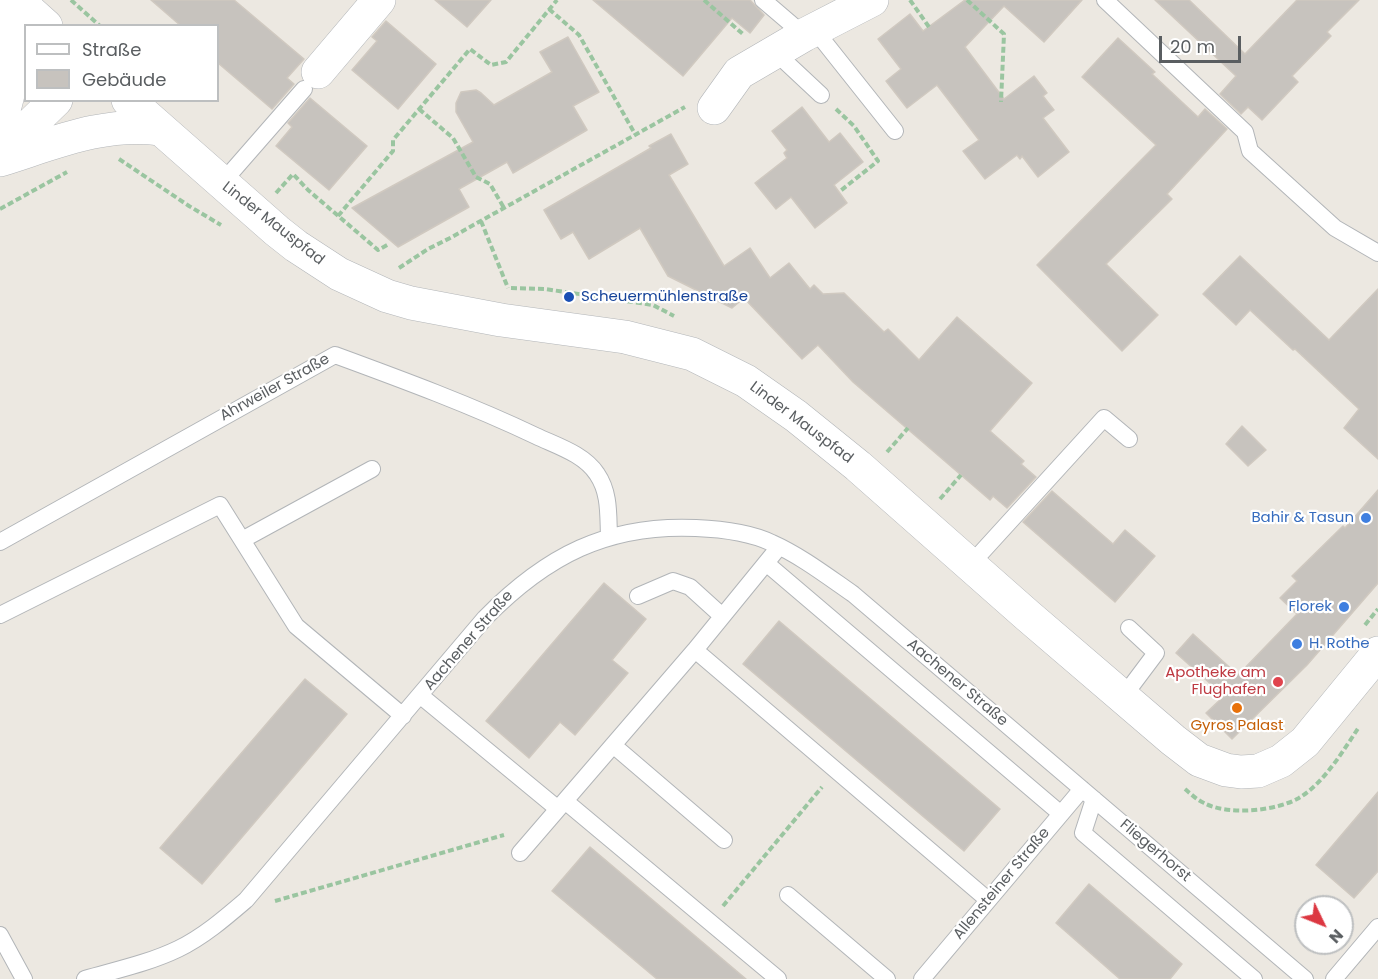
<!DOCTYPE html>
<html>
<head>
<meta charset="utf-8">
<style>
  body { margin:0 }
  #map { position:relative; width:1378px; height:979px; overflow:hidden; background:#ece8e1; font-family:Poppins,sans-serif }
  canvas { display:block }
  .legend { position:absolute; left:24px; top:24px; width:195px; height:78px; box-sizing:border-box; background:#fff; border:2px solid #bdbfc0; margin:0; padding:8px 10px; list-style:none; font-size:18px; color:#5a5e61 }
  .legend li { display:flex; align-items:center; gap:12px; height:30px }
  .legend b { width:30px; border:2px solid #bdbfc0 }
  .north { position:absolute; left:1294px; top:895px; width:60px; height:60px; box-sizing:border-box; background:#fff; border:2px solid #bdbfc0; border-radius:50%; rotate:133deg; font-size:16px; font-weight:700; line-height:24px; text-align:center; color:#5a5e61 }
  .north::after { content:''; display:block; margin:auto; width:21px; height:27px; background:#dc3741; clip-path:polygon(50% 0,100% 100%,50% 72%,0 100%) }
  .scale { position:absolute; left:1159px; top:36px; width:82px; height:27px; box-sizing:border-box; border:3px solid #5a5e61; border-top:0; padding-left:8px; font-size:18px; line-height:21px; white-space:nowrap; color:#5a5e61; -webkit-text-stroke:4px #fff; paint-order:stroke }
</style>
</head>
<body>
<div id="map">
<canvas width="1378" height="979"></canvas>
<ul class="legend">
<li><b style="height:8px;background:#fff"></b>Straße</li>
<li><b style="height:16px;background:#c7c3be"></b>Gebäude</li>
</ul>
<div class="north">N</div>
<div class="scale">20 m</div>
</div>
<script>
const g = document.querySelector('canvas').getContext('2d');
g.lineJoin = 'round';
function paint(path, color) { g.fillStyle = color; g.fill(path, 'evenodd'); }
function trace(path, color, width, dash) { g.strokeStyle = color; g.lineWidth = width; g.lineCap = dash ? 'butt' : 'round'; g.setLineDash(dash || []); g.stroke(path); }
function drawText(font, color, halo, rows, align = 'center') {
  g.font = font + ' Poppins,sans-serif'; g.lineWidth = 4.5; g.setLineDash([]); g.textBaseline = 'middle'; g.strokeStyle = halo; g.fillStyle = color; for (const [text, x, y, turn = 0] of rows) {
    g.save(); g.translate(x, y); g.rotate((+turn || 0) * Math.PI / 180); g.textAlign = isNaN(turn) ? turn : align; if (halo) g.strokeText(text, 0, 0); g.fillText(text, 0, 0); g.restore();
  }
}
const building = new Path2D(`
  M151 0H234L304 59 287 78 294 84 272 109 218 63V26H181Z
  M435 0H491L467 27Z
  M593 0H750L764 15 750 33 732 18 683 76Z
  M965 0H1082L1044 42 1004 6 965 47 1004 99 1034 76 1047 93 1043 96 1054 110 1043 118 1069 152 1038 177 1022 156 1020 159 1017 155 985 179 963 151 979 140 937 85 907 108 886 81 901 69 878 39 910 14 923 31Z
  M1155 0H1189L1245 54 1297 0H1359L1327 32 1331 36 1292 76 1298 82 1262 120 1248 107 1241 114 1220 94 1236 76Z
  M386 21 436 64 398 109 352 70 377 41 372 37Z
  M568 37 599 92 573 106 587 130 513 173 507 162 459 189 469 207 398 247 352 208 473 142 456 112V103L461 92 476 90 481 93 494 105 552 72 540 52Z
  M1118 38 1155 72 1152 74 1198 117 1205 109 1227 129 1167 194 1172 199 1106 264 1158 315 1122 351 1037 265 1156 145 1082 77Z
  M310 98 367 146 329 190 276 146 292 127 288 123Z
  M802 107 829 142 840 133 863 162 834 185 847 203 815 228 791 197 776 209 755 183 787 158 784 153 787 150 772 131Z
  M671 134 688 164 669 175 724 266 750 248 770 278 789 263 810 289 814 285 823 294 844 293 884 332 888 329 919 360 957 317 1032 383 990 431 1024 461 1021 464 1036 477 1007 508 993 496 990 500 853 382 818 345 802 359 744 298 732 308 668 276 640 228 589 259 573 232 561 239 544 210 651 148 649 146Z
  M1240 256 1329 340 1378 289V459L1344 428 1359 409 1295 349 1293 350 1250 310 1236 325 1203 294Z
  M1242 426 1266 450 1248 466 1226 444Z
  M1378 490V583L1307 665 1232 739 1206 713 1224 696 1176 653 1193 634 1238 675 1297 614 1280 598 1297 581 1292 576 1343 526 1345 528Z
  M1052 491 1113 544 1125 530 1155 556 1115 602 1023 522Z
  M604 583 646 619 612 660 628 673 575 735 560 722 529 758 486 721Z
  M779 621 1000 809 964 851 743 664Z
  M305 679 347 714 202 884 160 848Z
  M1378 792V871L1354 898 1316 865Z
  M590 847 746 979H657L552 891Z
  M1089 884 1182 964 1170 979H1120L1056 923Z`);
paint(building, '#c7c3be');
trace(building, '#d0c9c0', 1.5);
const service = new Path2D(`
  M763 0 804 35
  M1105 0 1245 132 1250 151 1335 228 1378 253
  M814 29 895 131
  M775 52 821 95
  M221 184 304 89
  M242 540 372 469
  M0 542 335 355C403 380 471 405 536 436 557 446 584 454 597 474 610 493 608 515 609 536
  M766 563 1061 814
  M970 565 1104 418 1129 439
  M638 596 673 581 690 587 722 616
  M0 615 220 505 296 626 403 716
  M695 650 988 900
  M421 696 558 809
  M1123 697 1156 653 1129 628
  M613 745 724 840
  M1094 799 1083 833 1254 979
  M565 801 778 979
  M520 853 695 650 779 547
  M788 895 887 979
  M0 935 24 979
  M85 979C116 970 149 963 178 949 203 937 225 918 246 900L485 618C546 556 607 524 696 528 721 529 749 532 772 543 801 556 827 576 853 594L1305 979
  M922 979 1082 789
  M1334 979 1378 927`);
const minor = new Path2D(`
  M318 72 379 0
  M714 108 739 73 804 35 872 0
  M0 123C15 75 19 49 3 0
  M0 154 56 100
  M0 160C52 144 104 121 160 129`);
const tertiary = new Path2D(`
  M17 0 46 26
  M128 100 277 231 296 246 339 274 387 296 411 303 501 320 625 337 692 354 746 381 796 416 858 466 1027 615 1173 740 1199 760 1226 770 1241 772 1258 771 1281 761 1305 742 1378 653`);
trace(service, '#b2b5b8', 18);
trace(minor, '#b2b5b8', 34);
trace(tertiary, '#b2b5b8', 34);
trace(new Path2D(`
  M71 0 100 26
  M704 0 744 35
  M910 0 929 27
  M967 0 1004 34 1001 102
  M549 9 579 35 635 134
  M419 109 453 138 476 177 490 184 504 208
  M836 109 854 126 878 161 839 192
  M119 159 189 206 221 225
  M276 193 293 174 308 190 378 250 389 244
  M0 209 67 172
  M338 216 393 151V140L470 49 491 65 506 62 557 0
  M481 221 508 288
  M399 268 428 249 452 237 685 107
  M511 288 545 289 653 305 674 316
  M887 452 908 428
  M940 499 961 475
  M1365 625 1378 609
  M1185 789C1191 794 1197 800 1204 803 1228 816 1276 811 1299 798 1324 783 1343 751 1359 727
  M275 901 504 835
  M723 906 822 787`), '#9ac5a0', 4, [6, 3]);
trace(service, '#fff', 16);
trace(minor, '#fff', 33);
trace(tertiary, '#fff', 33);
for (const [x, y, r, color] of [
  [569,297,6,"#1a4fb4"],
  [1366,518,6,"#3f7fe0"],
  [1344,607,6,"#3f7fe0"],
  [1297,644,6,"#3f7fe0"],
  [1278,682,6,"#e0444e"],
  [1237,708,6,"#e8710a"]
]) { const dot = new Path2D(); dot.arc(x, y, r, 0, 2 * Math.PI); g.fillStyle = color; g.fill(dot); trace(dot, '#fff', 2); }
drawText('15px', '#5a5e61', '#fff', [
  ["Linder Mauspfad",273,224,38],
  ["Ahrweiler Straße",275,388,-29],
  ["Linder Mauspfad",801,423,37],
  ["Aachener Straße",469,641,-49],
  ["Aachener Straße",957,683,40],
  ["Fliegerhorst",1155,851,40],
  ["Allensteiner Straße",1002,884,-50]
]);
drawText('15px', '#164399', '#fff', [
  ["Scheuermühlenstraße",581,297]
], 'left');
drawText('15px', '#366cbe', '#fff', [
  ["Bahir & Tasun",1354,518],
  ["Florek",1332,607],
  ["H. Rothe",1309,644,"left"]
], 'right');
drawText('15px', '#be3a42', '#fff', [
  ["Apotheke am",1266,673],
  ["Flughafen",1266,690]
], 'right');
drawText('15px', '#c56008', '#fff', [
  ["Gyros Palast",1237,726]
]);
</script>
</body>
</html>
